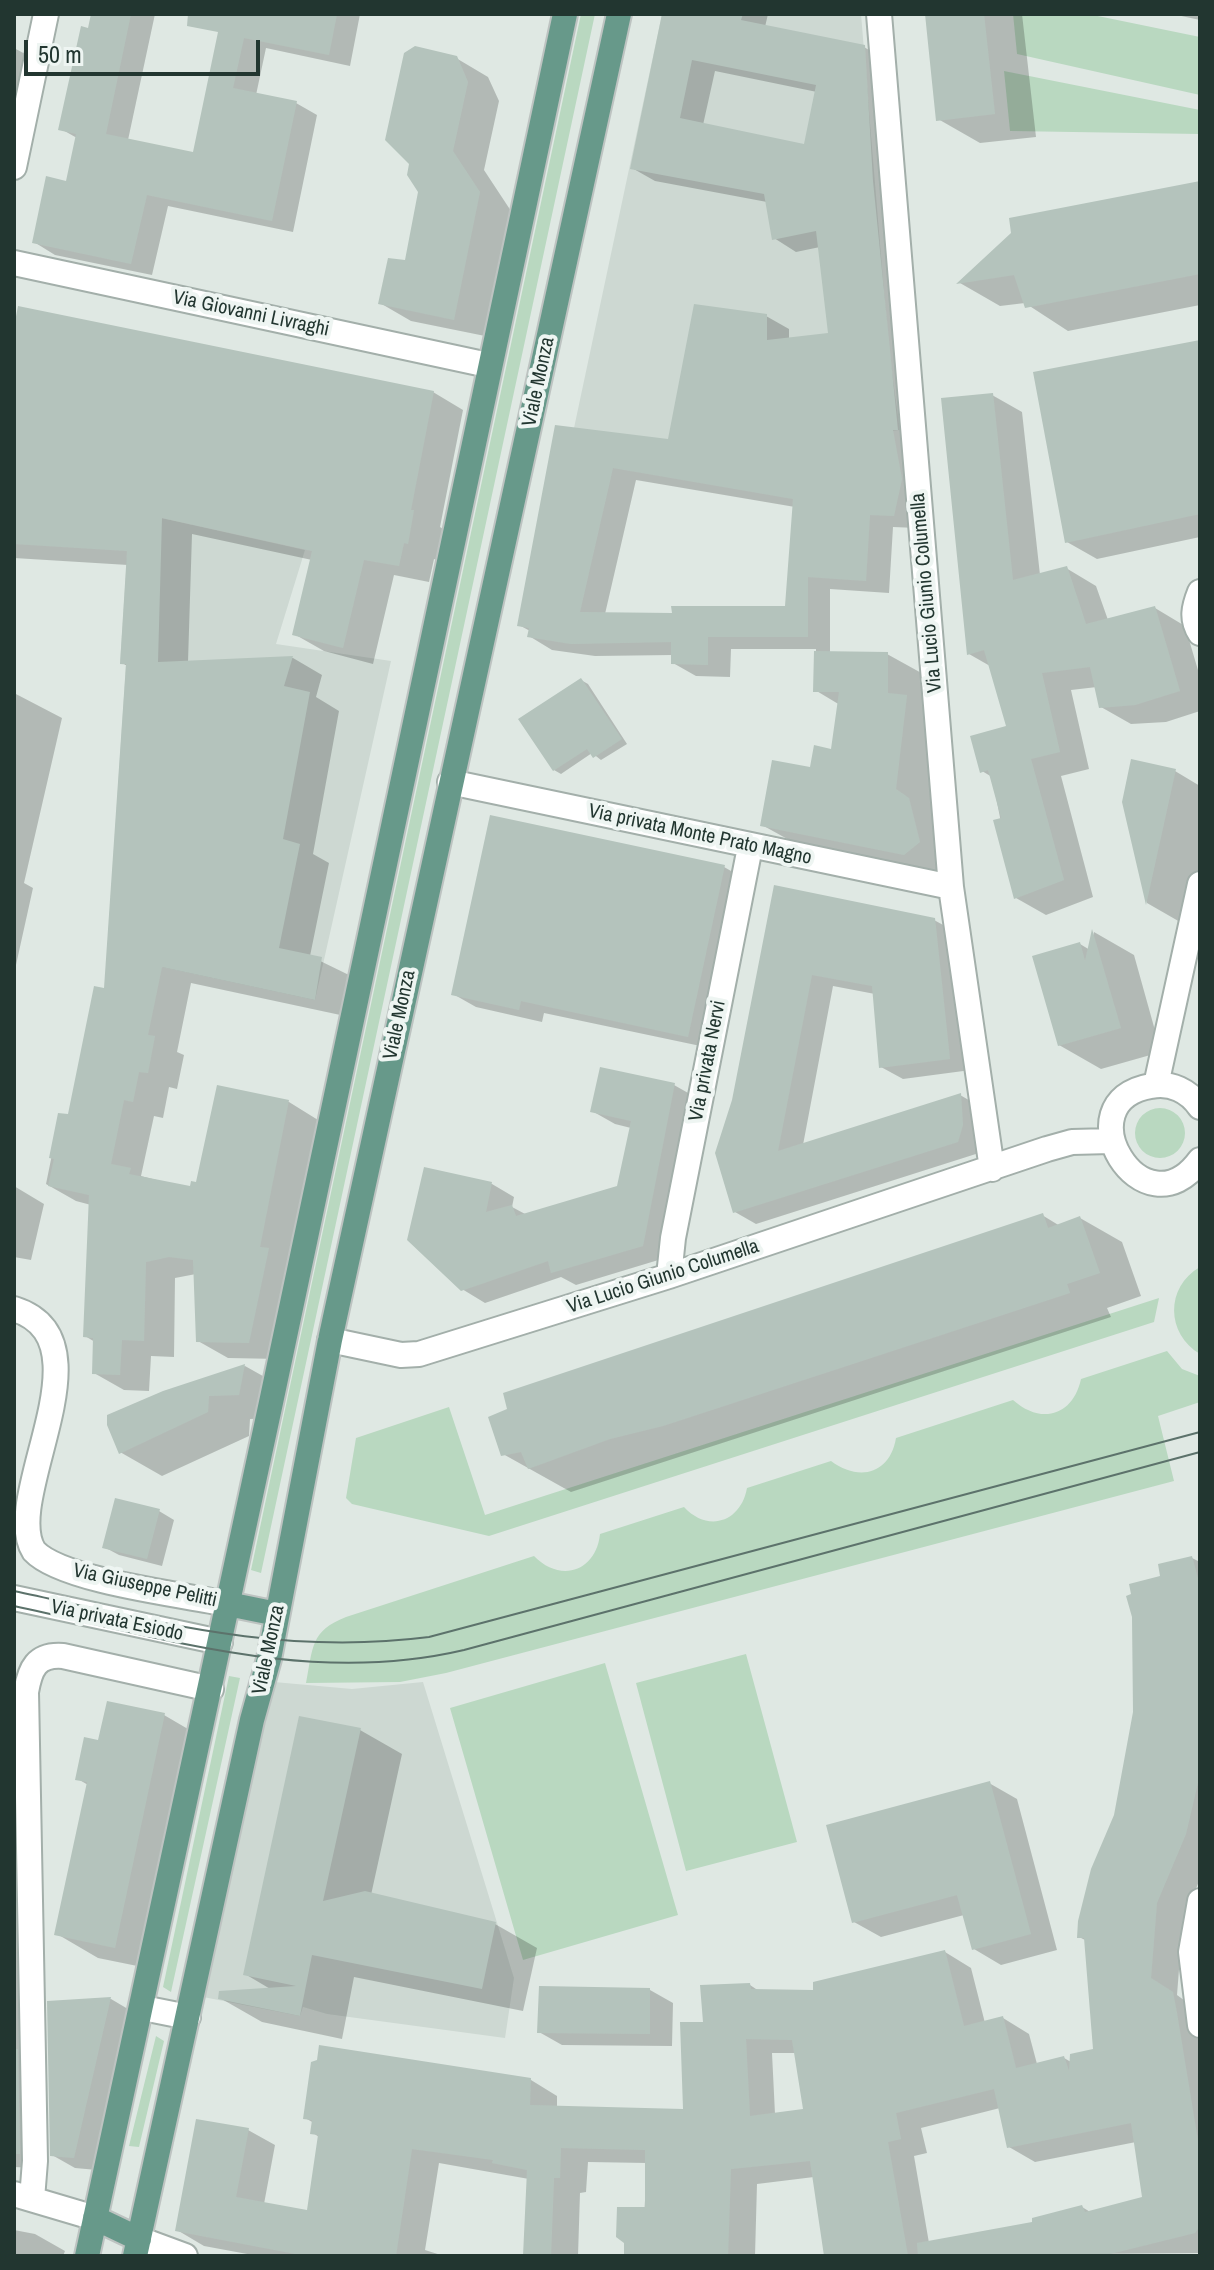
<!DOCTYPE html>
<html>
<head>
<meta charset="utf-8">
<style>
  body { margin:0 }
  #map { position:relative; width:1214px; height:2270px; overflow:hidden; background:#dfe8e3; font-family:"Archivo Narrow",sans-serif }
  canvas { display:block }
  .frame { position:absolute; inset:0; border:16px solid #223630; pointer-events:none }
  .scale { position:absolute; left:24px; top:40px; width:236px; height:36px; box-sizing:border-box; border:4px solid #223630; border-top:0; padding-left:10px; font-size:24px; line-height:28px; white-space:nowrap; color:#223630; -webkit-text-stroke:6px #eef5f2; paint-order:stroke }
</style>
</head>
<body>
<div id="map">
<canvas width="1214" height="2270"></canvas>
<div class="frame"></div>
<div class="scale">50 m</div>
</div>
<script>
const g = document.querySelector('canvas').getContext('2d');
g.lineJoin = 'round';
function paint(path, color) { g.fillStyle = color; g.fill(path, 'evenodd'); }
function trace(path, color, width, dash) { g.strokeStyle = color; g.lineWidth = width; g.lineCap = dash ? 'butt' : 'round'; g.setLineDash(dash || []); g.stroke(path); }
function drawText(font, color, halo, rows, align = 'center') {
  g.font = font + ' "Archivo Narrow",sans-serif'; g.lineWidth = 8; g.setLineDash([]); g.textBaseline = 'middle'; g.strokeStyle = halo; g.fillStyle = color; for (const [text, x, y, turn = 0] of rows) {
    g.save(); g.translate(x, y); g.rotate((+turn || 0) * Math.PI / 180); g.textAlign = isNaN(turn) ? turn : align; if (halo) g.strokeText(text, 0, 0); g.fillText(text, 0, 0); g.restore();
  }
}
paint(new Path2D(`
  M662 14H861L889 352 900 430 750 444 751 453 574 428Z
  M130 511 305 550 276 644 391 661 315 1000 107 955 126 665 120 664Z
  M274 1682 352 1689 423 1682 514 1978 505 2038 327 2014 303 2007 300 2016 193 1995Z`), '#cdd8d2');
paint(new Path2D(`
  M581 14H595L261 1573 251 1570Z
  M1013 14H1088L1200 37V95L1017 54Z
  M1004 71 1200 110V134L1010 131Z
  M1135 1133a25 25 0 1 1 50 0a25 25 0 1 1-50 0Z
  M1200 1267V1354C1166 1334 1165 1287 1200 1267Z
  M1159 1298 1154 1322 489 1536 352 1504 346 1498 356 1438 449 1407 485 1515Z
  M1167 1351 1182 1369 1200 1376V1402L1158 1416 1174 1481 446 1673 400 1682 306 1683C313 1648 310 1631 346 1617L534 1556C560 1583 596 1572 600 1534L684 1507C708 1533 741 1522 747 1488L831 1461C859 1482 890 1474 896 1438L1013 1400C1041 1425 1073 1416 1081 1379Z
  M746 1654 797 1842 686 1871 636 1683Z
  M605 1663 678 1915 523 1960 450 1708Z
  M229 1676 240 1678 171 1992 163 1987Z
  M156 2036 164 2041 139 2147 129 2146Z`), '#b9d8c0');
paint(new Path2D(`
  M93 14H155L128 140 194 154 223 14H360L350 66 266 48 256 95 296 103 317 115 293 232 168 206 152 275 55 255 34 242 68 183 77 138 61 129Z
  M665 14H768L765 27 864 47 887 61 917 528 893 527 889 593 830 589V653L887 654 925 675 942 876 800 846 762 825 811 769 833 752 840 705 815 690 816 649H731L730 677 696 676 673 663V655L595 656 552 650 529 636 530 631 519 625 557 427 670 441 766 316 789 329V339L831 334 820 247 796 252 774 238 767 202 655 181 632 168ZM715 71 817 92 805 147 703 125ZM636 480 795 507 787 608 674 615 605 614Z
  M927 14H1022L1036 137 980 143 938 119Z
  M1172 14H1200V20Z
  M14 48 27 55 14 114Z
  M456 58 488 77 499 101 484 170 511 211 485 336 411 321 380 303 406 263 420 192 411 163Z
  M1200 184V305L1068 331 1025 303 1000 306 960 283Z
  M14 339 433 392 463 410 440 527 443 529 437 560 434 559 429 582 394 575 373 664 324 651 294 634 312 560 192 534 188 662 293 658 322 675 316 697 339 711 313 854 329 863 310 956 351 976 345 1016 191 983 177 1052 184 1055 177 1089 169 1087 163 1118 154 1116 141 1176 192 1189 198 1184 219 1088 289 1102 318 1120 279 1359 228 1358 198 1341 196 1274 175 1278 174 1357 151 1356 149 1391 124 1390 94 1373 95 1342 85 1336 91 1205 76 1201 46 1184 60 1115 69 1116 106 990 128 666 122 663 128 565 14 558Z
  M1200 342V537L1097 559 1067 542Z
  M992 395 1022 412 1040 575 1066 568 1096 586 1108 620 1155 608 1185 626 1200 677V711L1166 722 1131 724 1101 707 1097 687 1071 690 1089 769 1061 776 1093 897 1046 915 1016 898 992 777 982 771 1008 728 990 666 969 654Z
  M581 680 588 684 627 744 601 760 592 753 561 774 554 770Z
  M14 693 62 718 24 883 33 888 14 974Z
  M1175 771 1200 786V869L1187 926 1147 903 1124 802Z
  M724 867 747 880 710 1048 544 1013 542 1022 476 1007 453 994Z
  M775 888 934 920 956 932 971 1070 903 1079 881 1067 875 994 833 986 803 1145 960 1095 981 1107 979 1153 756 1224 735 1212 734 1100Z
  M1094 932 1134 955 1161 1052 1101 1069 1059 1045 1080 944 1090 950Z
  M674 1085 697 1098 665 1258 576 1285 561 1277 485 1303 462 1289 425 1170 492 1184 514 1197 512 1207 527 1215 619 1187 631 1128 615 1124 592 1111Z
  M14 1186 44 1204 31 1260 14 1257Z
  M1042 1215 1060 1226 1080 1218 1122 1242 1141 1296 1107 1308 1111 1317 571 1492 503 1454 509 1410Z
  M245 1366 286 1389 280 1418 250 1419 249 1436 162 1476 120 1452 165 1393Z
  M159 1511 174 1520 162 1566 119 1555 104 1547Z
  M1192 1558 1200 1562V1879L1183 1919 1177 1995 1200 2012V2253L826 2256 814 2177 757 2184 755 2256H642L647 2163 588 2162 586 2192 580 2193 578 2256H525L529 2179 439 2163 425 2250 444 2256H258L204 2246 177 2230 248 2130 275 2145 264 2204 309 2212 319 2137 313 2133 314 2123 305 2118 531 2080 557 2096V2108L685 2111 705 2024 750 1985 759 1991 815 1992 945 1952 971 1968 985 2023 1003 2018 1029 2034 1037 2064 1064 2058 1071 2062 1095 2050 1087 1941 1079 1937 1116 1816 1162 1578ZM772 2053H796L805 2110 775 2114ZM1000 2108 1009 2147 1035 2162 1136 2142 1145 2198 1092 2213 1082 2207 1034 2224 929 2243 914 2156 927 2153 921 2128Z
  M14 1682 36 1694 35 2168 14 2167Z
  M164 1715 205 1739 157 1970 98 1958 57 1934 88 1785 78 1779 100 1742Z
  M360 1730 402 1754 371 1895 495 1924 537 1948 523 2011 354 1977 342 2039 262 2022 220 1998 272 1990 245 1974Z
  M989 1783 1017 1799 1057 1950 1001 1965 974 1949 964 1915 881 1937 854 1922Z
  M650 1990 673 2003 672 2046 562 2045 539 2032Z
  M111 1999 133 2012 97 2170 75 2168 52 2155 49 2003Z
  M14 2230 35 2234 65 2251 63 2256H14Z`), '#0003');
paint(new Path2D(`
  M91 14H131L106 134 193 152 218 32 187 26 188 14H337L329 55 244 38 233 88 297 101 272 221 147 195 131 264 32 243 46 176 66 181 76 134 58 130 81 26 88 28Z
  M662 14H743L741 20 865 45 873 181 898 430H893L902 479 894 516 870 515 866 581 808 577V637H708V665L671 664V642L571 644 527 637 529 628 517 626 555 425 668 439 694 304 767 314V340L828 333 816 231 772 240 764 194 630 169ZM692 60 816 85 804 144 680 118ZM613 468 793 499 785 606H671L672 613 580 612Z
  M925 14H984L995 114 936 121Z
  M415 46 457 56 468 82 453 151 480 192 454 320 378 304 388 258 405 260 418 192 407 175 409 164 385 140 404 53Z
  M1200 181V274L1025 308 1014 275 956 284 1011 233 1009 218Z
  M18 306 434 391 411 510H414L408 544 404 543 399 566 364 560 343 648 292 635 312 551 162 518 158 662 293 656 284 686 310 692 283 839 300 844 279 948 322 957 315 1000 162 967 148 1035 155 1036 148 1073 139 1072 133 1102 124 1100 111 1164 131 1168 129 1174 190 1186 191 1181 196 1182 217 1085 289 1100 260 1247 269 1248 249 1343 196 1342 193 1260 169 1257 146 1262 144 1341 122 1340 120 1375 92 1374 93 1338 83 1337 89 1195 48 1186 54 1159 49 1158 58 1113 68 1114 94 986 104 988 126 664H120L127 551 14 544V327Z
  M1200 340V514L1065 543 1033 372Z
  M993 393 1013 580 1067 566 1086 624 1155 606 1180 691 1135 705 1099 708 1090 667 1042 673 1060 752 1031 759 1064 880 1014 899 993 820 1001 818 988 770 980 773 970 736 1006 726 984 650 967 655 941 398Z
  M814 651 888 652V693L907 695 896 789 909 798 920 842 904 855 760 826 772 760 810 767 814 745 831 749 839 692H813Z
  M581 678 622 739 593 758 587 749 553 771 518 719Z
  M1131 759 1176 769 1146 905 1122 802Z
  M490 815 725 865 688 1037 521 1001 519 1010 451 995Z
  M774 885 935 918 950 1059 879 1068 872 986 812 975 778 1151 961 1093 963 1125 958 1142 733 1213 715 1153 732 1100Z
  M1092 929 1121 1028 1058 1046 1032 956 1080 942 1085 961Z
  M600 1067 675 1083 643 1246 551 1273 548 1261 461 1291 407 1240 424 1167 492 1182 486 1212 512 1205 516 1216 617 1186 631 1121 590 1112Z
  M1043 1213 1048 1228 1080 1216 1100 1273 1067 1284 1070 1293 663 1426 610 1439 528 1469 521 1452 501 1456 488 1417 507 1409 503 1393Z
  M245 1364 239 1395 209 1396 208 1412 119 1454 107 1425V1415L163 1391Z
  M115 1498 160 1509 147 1559 102 1548Z
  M1192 1556 1200 1586V1774L1186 1834 1157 1903 1151 1978 1173 1992 1177 2013 1200 2153V2226L1195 2233 1102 2256H918L917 2243 1032 2222V2218L1082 2205 1085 2212 1142 2197 1131 2123 1007 2148 994 2089 896 2113 901 2139 888 2142 908 2256H824L810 2161 731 2169 728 2256H624V2243L616 2237 617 2207H645V2150L561 2148 560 2178H554L551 2256H523L527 2170 492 2163 493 2160 412 2149 396 2256H306L175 2231 196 2119 249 2128 236 2197 307 2210 318 2135 310 2134 312 2120 303 2119 311 2062 317 2060 319 2045 531 2078 530 2105 683 2109 680 2022H703L700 1985 750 1983 751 1989 813 1990V1982L945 1950 964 2026 1003 2016 1016 2068 1064 2056 1069 2071 1070 2054 1093 2049 1084 1938H1077L1078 1921 1091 1869 1114 1815 1133 1712 1132 1617 1126 1596 1131 1594 1129 1584 1160 1576 1158 1564ZM746 2039 792 2040 803 2109 750 2116Z
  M107 1701 165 1713 115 1948 54 1935 87 1782 75 1780 84 1737 98 1740Z
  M299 1716 361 1728 323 1901 365 1891 496 1922 482 1989 312 1955 300 2016 218 1999 219 1991 296 1986 243 1975Z
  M990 1781 1031 1934 972 1950 957 1895 852 1923 826 1825Z
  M539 1986 650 1988V2034L537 2033Z
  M111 1997 74 2158 50 2156 47 2001Z
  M14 2049H18L20 2154H14Z`), '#b4c3bc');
const minor = new Path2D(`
  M879 14 951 887 992 1169
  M14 167 46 14
  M14 263 488 365
  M1200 592C1194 607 1191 619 1200 633
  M450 782 951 887
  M1156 1085 1200 884
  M1200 1107C1189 1091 1171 1082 1151 1086 1061 1101 1143 1238 1200 1160
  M669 1276 673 1238 750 847
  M14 1309C113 1340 0 1498 34 1551 62 1581 184 1595 228 1604
  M330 1340 401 1355 419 1354 669 1276 1047 1149 1072 1142 1111 1141
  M14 1598 220 1642
  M1200 1901 1191 1952 1200 2025
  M143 2008 188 2017
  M14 2194 95 2218
  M32 2199 35 2161 26 1692C30 1669 36 1654 63 1656L211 1689
  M139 2239 185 2256`);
const major = new Path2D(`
  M228 1604 277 1614
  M95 2218 139 2239
  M87 2256C253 1510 402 761 565 14
  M135 2256 252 1720 269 1659 330 1340 619 14`);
trace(minor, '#a3afaa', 28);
trace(major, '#bdc3c1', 28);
trace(minor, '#fff', 24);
trace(major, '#67998a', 24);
trace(new Path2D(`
  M14 1591C159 1622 279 1656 429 1637L1200 1432
  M14 1606C164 1638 311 1686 464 1650L1200 1452`), '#5c726b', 2);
drawText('20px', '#223630', '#eef5f2', [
  ["Via Giovanni Livraghi",251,314,12],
  ["Viale Monza",539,382,-78],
  ["Via Lucio Giunio Columella",927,593,-95],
  ["Via privata Monte Prato Magno",700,835,12],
  ["Viale Monza",400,1015,-78],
  ["Via privata Nervi",708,1061,-79],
  ["Via Lucio Giunio Columella",663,1277,-18],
  ["Via Giuseppe Pelitti",145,1586,12],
  ["Via privata Esiodo",117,1621,12],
  ["Viale Monza",269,1650,-78]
]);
</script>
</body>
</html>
